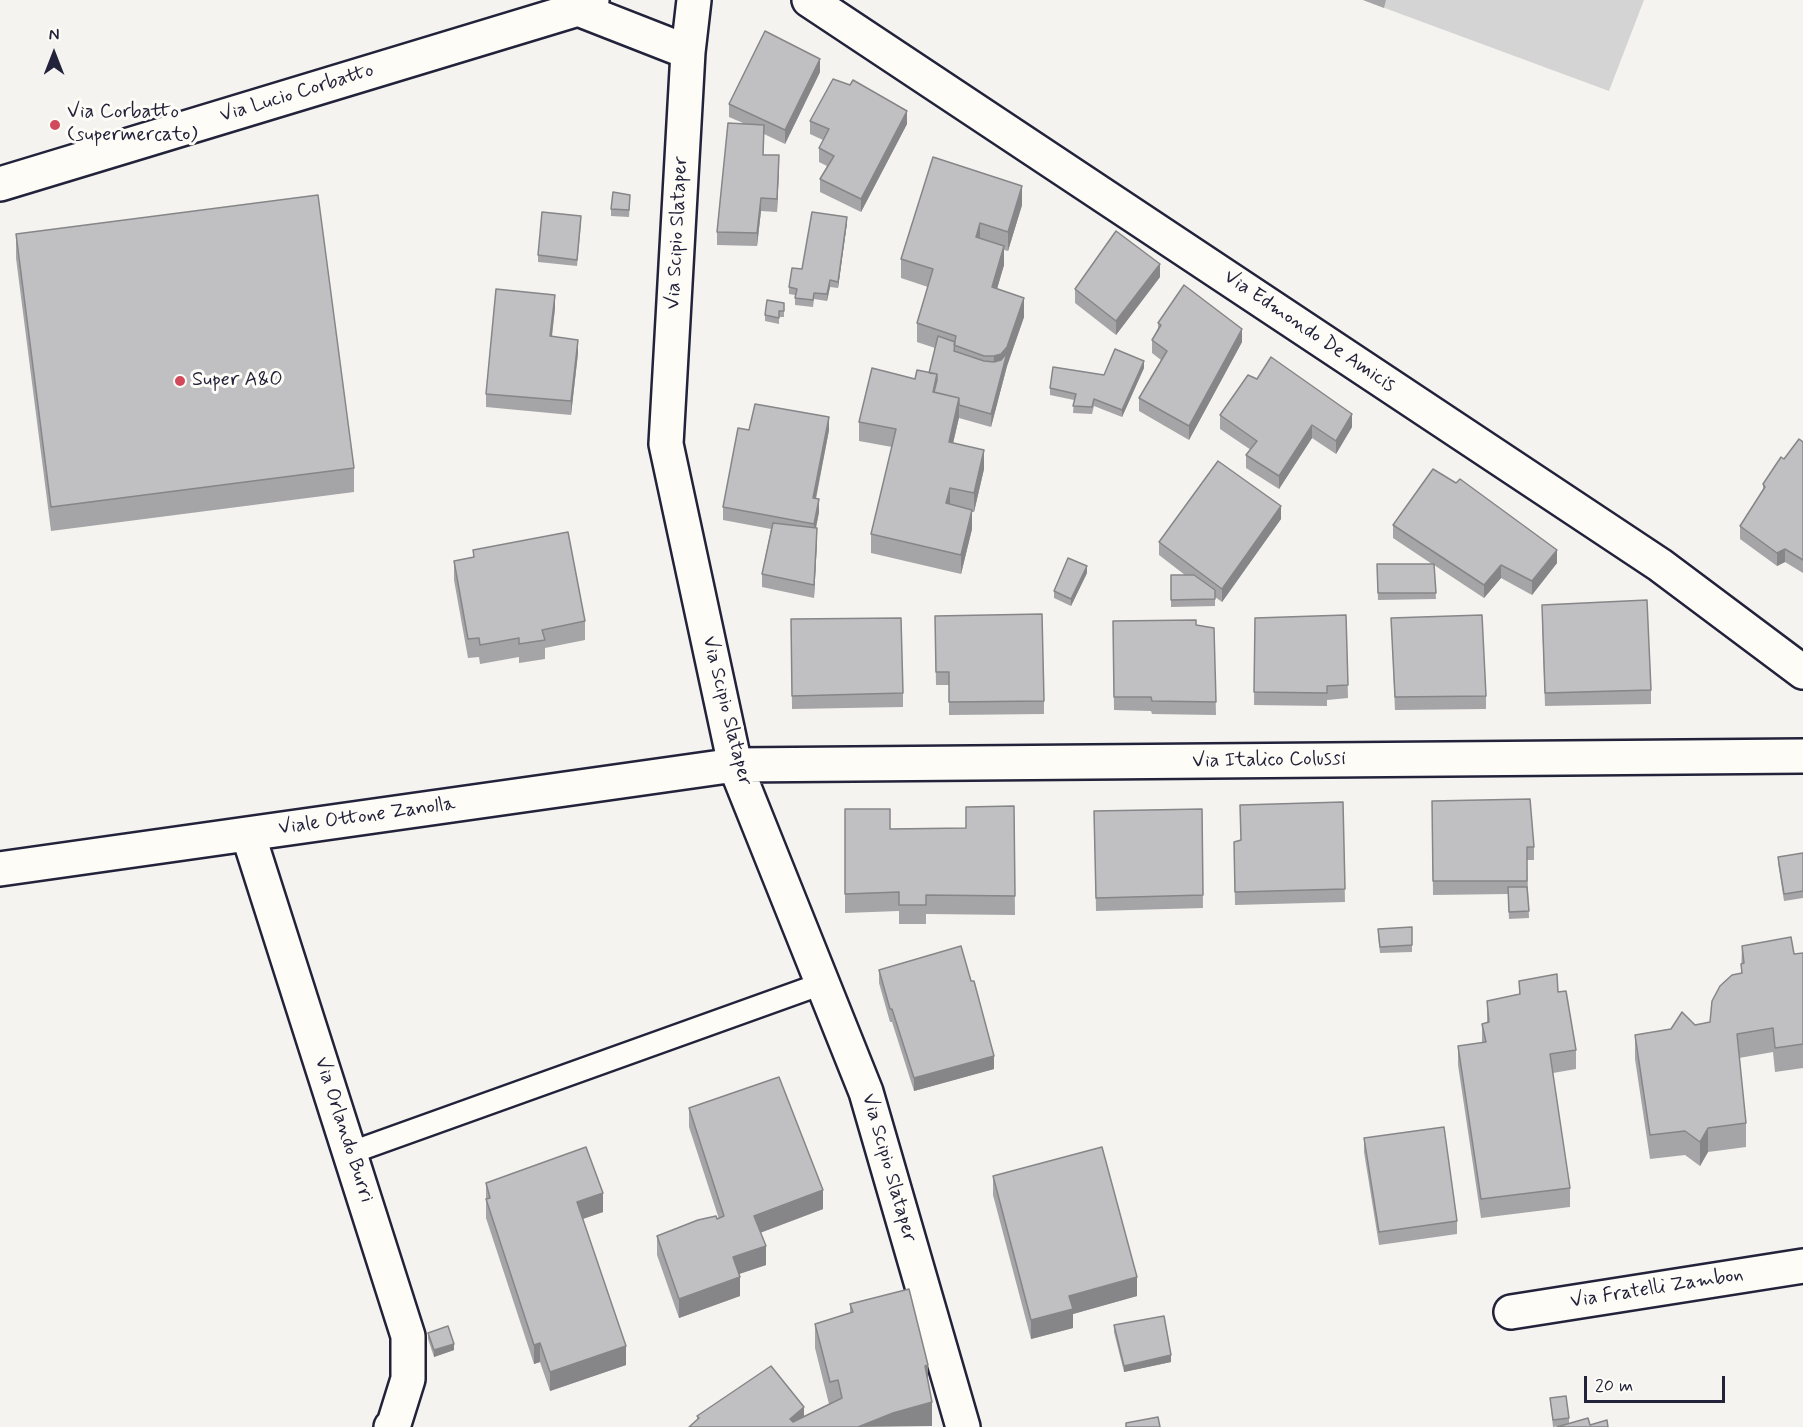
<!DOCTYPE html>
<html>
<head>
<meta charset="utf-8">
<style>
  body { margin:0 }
  #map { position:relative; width:1803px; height:1427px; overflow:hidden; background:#f4f3ef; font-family:Mynerve,sans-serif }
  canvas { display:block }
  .north { position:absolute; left:24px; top:24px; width:60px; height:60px; -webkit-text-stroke:4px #fdfcf7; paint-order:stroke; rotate:0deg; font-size:16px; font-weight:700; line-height:24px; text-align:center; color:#22223b }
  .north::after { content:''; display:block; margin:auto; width:21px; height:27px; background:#22223b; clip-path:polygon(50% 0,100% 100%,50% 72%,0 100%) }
  .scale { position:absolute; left:1584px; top:1376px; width:141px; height:27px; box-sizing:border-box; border:3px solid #22223b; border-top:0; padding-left:8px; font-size:18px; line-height:21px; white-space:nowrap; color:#22223b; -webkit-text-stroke:4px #fdfcf7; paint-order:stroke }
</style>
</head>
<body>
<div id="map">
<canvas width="1803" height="1427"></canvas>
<div class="north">N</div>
<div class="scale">20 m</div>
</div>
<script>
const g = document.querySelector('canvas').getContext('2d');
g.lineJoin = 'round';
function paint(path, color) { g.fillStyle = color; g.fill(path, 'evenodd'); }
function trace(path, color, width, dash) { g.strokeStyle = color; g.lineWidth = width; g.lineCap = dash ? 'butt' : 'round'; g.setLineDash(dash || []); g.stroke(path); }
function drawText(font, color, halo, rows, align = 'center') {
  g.font = font + ' Mynerve,sans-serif'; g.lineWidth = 6; g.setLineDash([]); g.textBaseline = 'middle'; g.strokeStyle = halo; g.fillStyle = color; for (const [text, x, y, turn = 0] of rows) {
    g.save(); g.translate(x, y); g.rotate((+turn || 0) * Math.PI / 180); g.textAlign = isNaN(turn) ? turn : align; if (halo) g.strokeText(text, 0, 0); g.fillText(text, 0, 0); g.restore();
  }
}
paint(new Path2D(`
  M1363 0H1644L1609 91Z`), '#d5d4d5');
const service = new Path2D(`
  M350 1153 821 984`);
const minor = new Path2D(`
  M694 0 688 52 666 444 735 765 866 1092 963 1427
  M809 0 1660 565 1803 672
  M578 9 688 52
  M0 184 578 9 592 0
  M248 834 408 1336V1379L394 1424 391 1427
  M0 869 735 765 1803 756
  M1511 1312 1803 1266`);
trace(service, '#22223b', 26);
trace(minor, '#22223b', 38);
trace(service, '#fdfcf7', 21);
trace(minor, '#fdfcf7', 33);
paint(new Path2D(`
  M1363 0H1386L1384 8Z
  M820 72 785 144 764 134 763 155 779 168 777 212 761 211 757 246 717 245V232L743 123 729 117V104Z
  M810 121 907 124 861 212 820 192V179L827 166 819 162V148L823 140 810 134Z
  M630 201 629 217 611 216V209Z
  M1022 205 1008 251 1004 250V265L997 289 1024 317 1007 366 991 427 959 418 953 443 984 469 974 512H972V529L961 574 871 553V534L892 447 859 441V422L915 379 929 373 935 348 917 342V323L928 287 901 278V259Z
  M581 223 577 266 538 262V255Z
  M847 223 838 288 830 287 827 301 814 299 813 307 795 305V295L789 294V287L802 269Z
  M16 234 354 468V492L51 531 16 258Z
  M1160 277 1116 335 1075 303V289Z
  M784 303V317H779V324L765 321V315Z
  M555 308 552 337 578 353 571 415 486 407V394Z
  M1158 323 1242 342 1189 440 1139 411V398L1161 360 1152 353V340L1158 328Z
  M1144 368 1122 417 1094 406 1092 414 1073 413 1074 400 1050 395V388L1104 375Z
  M1220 415 1352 427 1336 454 1312 438 1279 489 1246 468V455L1251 450 1220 429Z
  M749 430H829L816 499 819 512 816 528 817 541 814 598 762 587V574L771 529 723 520V507Z
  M1803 442V573L1785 562 1777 566 1740 539V526L1763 489V484L1784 459Z
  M1281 519 1222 602 1215 597V606L1171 607V575H1185L1159 555V542Z
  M1393 525 1557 563 1532 595 1501 578 1484 598 1434 565 1436 599 1378 600 1377 564H1432L1393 538Z
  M473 550 585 621V640L545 648V659L519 663V657L480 664 479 657 468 658 454 580V561L473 557Z
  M1087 573 1071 606 1054 598V591Z
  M1346 615 1348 698 1327 700V706L1254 705 1255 618Z
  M1391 618 1486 696V709L1395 710Z
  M1542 618 1651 690V704L1545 706Z
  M791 619 903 693V707L792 709Z
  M1113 621 1196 625 1214 628 1216 715 1152 714 1151 711 1114 710Z
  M935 629 1044 701V714L949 715V685H936Z
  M1432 801 1534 847V860H1527L1529 918 1509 919 1508 894 1433 895Z
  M1343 802 1345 902 1235 905 1234 842Z
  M1014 806 1015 915 926 914V924H899V911L845 913V809L890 829 966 828Z
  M1202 809 1203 908 1096 911 1094 811Z
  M1803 853V898L1784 901 1778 863V857Z
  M1412 927V952L1380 953 1378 935Z
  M1742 946 1794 954 1803 953V1068L1775 1072 1773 1052 1739 1058 1746 1123V1147L1708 1152 1700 1166 1685 1155 1650 1159 1635 1059V1035L1710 1022 1741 973Z
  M879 970 994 1069 914 1091 892 1022H890L879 983Z
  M1519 981 1558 992 1576 1050V1069L1553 1073 1570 1188V1207L1481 1218 1458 1065V1046L1482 1043V1024L1487 1023V1001L1519 994Z
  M689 1108 823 1209 760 1233 766 1265 739 1274 740 1296 679 1318 657 1255V1236L719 1219 689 1127Z
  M1364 1138 1457 1221V1234L1379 1245 1364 1152Z
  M993 1176 1137 1296 1073 1314V1328L1031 1339 993 1195Z
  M486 1183 603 1212 582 1219 626 1365 550 1391 540 1362 534 1364 486 1218Z
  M850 1304 928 1380 932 1426 697 1420V1416H804L829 1404 815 1348V1324L850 1313Z
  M1114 1325 1171 1362 1124 1372 1114 1332Z
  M428 1333 454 1350 434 1357 428 1339Z
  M1550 1398 1569 1418V1424L1590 1425 1608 1427 1560 1426 1553 1427Z`), '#a5a4a7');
paint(new Path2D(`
  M820 59V72L785 144V130Z
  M907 111V124L861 212V199Z
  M779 155V168L777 212V199Z
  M1022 186V205L1008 251V232Z
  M761 198V211L757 246V233Z
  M847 217V223L838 288V282Z
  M980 223V242L976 237Z
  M1004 246V265L992 306V287Z
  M1160 264V277L1116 335V321Z
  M830 280V287L827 301V294Z
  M555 295V308L550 350V336Z
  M1024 298V317L1007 366 991 427 994 356Z
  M1242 329V342L1189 440V426Z
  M578 340V353L571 415V401Z
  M1144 361V368L1122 417V410Z
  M959 398V417L949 461V442Z
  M1352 414V427L1336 454V441Z
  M829 417V430L813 512V498Z
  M1312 425V438L1279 489V476Z
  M984 450V469L974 512V493Z
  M950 488V507L946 503Z
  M819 499V512L814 537V524Z
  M1281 506V519L1222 602V589Z
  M972 510V529L961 574V555Z
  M817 528V541L814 598V585Z
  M1785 549V562L1777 566V553Z
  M1557 550V563L1532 595V581Z
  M1501 565V578L1484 598V585Z
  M1087 566V573L1071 606V599Z
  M994 1056V1069L914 1091V1078Z
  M1708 1128V1152L1700 1166V1142Z
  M823 1190V1209L754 1235V1216Z
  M603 1193V1212L577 1221V1202Z
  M766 1246V1265L733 1276V1257Z
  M740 1277V1296L679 1318V1299Z
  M1137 1277V1296L1073 1314V1328L1031 1339V1320L1069 1296Z
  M540 1343V1362L534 1364V1345Z
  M454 1344V1350L434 1357V1350Z
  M626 1346V1365L550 1391V1372Z
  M1171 1355V1362L1124 1372V1366Z
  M928 1365V1389L925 1366Z
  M932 1402V1426L858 1427 893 1413Z
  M804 1407V1427H790V1419Z`), '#868688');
const building = new Path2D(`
  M765 31 820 59 785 130 729 104Z
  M833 79 850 85 853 80 907 111 861 199 820 179 834 156 819 148 829 129 810 121Z
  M728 123 764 125 763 155H779L777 199 761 198 757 233 717 232Z
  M933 157 1022 186 1008 232 980 223 976 237 1004 246 992 287 1024 298 1007 347 1001 354 994 356H984L954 345 956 336 917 323 933 269 901 259Z
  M613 192 630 195 629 210 611 209Z
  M318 195 354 468 51 507 16 234Z
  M542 212 581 216 577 260 538 255Z
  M812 212 847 217 838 282 830 280 827 294 814 293 813 300 795 298 797 289 789 287 792 268 802 269Z
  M1116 231 1160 264 1116 321 1075 289Z
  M1184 285 1242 329 1189 426 1139 398 1167 351 1152 340 1161 325 1158 323Z
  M496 289 555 295 550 336 578 340 571 401 486 394Z
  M767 300 784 303V311H779V318L765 315Z
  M938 336 955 342 954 351 984 361 994 362 1001 360 1007 353 991 414 959 405V398L934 392 937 380V374L929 373Z
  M1115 349 1144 361 1122 410 1094 399 1092 407 1073 406 1076 394 1050 388 1053 367 1104 375Z
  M1271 357 1352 414 1336 441 1312 425 1279 476 1246 455 1257 441 1220 415 1248 375 1257 379Z
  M872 368 915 379 917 370 937 374 933 392 959 398 949 442 984 450 974 493 950 488 946 503 972 510 961 555 871 534 896 429 859 422Z
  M755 404 829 417 813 498 819 499 814 524 723 507 738 428 749 430Z
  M1799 439 1803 442V560L1785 549 1777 553 1740 526 1765 487 1763 484 1781 457 1784 459Z
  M1218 461 1281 506 1222 589 1159 542Z
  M1433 469 1456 483 1460 479 1557 550 1532 581 1501 565 1484 585 1393 525Z
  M773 523 817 528 814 585 762 574Z
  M568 532 585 621 542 630 545 640 519 644V638L480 645 479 638 468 639 454 561 474 557 473 550Z
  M1068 558 1087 566 1071 599 1054 591Z
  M1377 564H1434L1436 593H1378Z
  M1171 575H1194L1215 590V599L1171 600Z
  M1647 600 1651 690 1545 693 1542 605Z
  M1042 614 1044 701 949 702V672H936L935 616Z
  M1346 615 1348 685 1327 686V693L1254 692 1255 618Z
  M1482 615 1486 696 1395 697 1391 618Z
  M901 618 903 693 792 696 791 619Z
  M1196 620V625L1214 628 1216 702 1152 701 1151 697H1114L1113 621Z
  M1530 799 1534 847H1527V881H1433L1432 801Z
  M1343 802 1345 889 1235 892 1234 842 1241 840 1240 805Z
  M1014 806 1015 896 926 895V905H899V892L845 894V809H890V829L966 828V807Z
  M1202 809 1203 895 1096 898 1094 811Z
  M1803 853V891L1784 894 1778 857Z
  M1508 887H1527L1529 911 1509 912Z
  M1412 927V945L1380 947 1378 929Z
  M1791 937 1794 954 1803 953V1044L1775 1048 1773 1028 1737 1034 1746 1123 1708 1128 1700 1142 1685 1131 1650 1135 1635 1035 1671 1029 1682 1012 1695 1025 1710 1022 1712 1001 1720 986 1732 975 1742 973 1741 964 1744 963 1742 946Z
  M961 946 971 981H974L994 1056 914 1078 892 1009H890L879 970Z
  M1557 974 1558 992 1566 991 1576 1050 1550 1054 1570 1188 1481 1199 1458 1046 1486 1042 1482 1024 1489 1022 1487 1001 1520 994 1519 981Z
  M779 1077 823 1190 754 1216 766 1246 733 1257 740 1277 679 1299 657 1236 698 1220 716 1216 717 1219 724 1216 689 1108Z
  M1444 1127 1457 1221 1379 1232 1364 1138Z
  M586 1147 603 1193 577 1202 626 1346 550 1372 540 1343 534 1345 486 1199 490 1198 486 1183Z
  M1102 1147 1137 1277 1069 1296 1073 1309 1031 1320 993 1176Z
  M909 1289 928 1365 925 1366 932 1402 893 1413 858 1427H689L699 1418 697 1416 771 1366 804 1407 790 1419 793 1422 842 1398 838 1380 830 1382 815 1324 853 1312 850 1304Z
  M1164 1316 1171 1355 1124 1366 1114 1325Z
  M448 1326 454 1344 434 1350 428 1333Z
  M1566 1396 1569 1418 1553 1420 1550 1398Z
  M1158 1417 1160 1427H1126V1423Z
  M1588 1418 1590 1425 1607 1420 1608 1427H1557Z`);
paint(building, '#c0bfc2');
trace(building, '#868688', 1.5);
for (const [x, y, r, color] of [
  [55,125,6,"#d1495b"],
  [180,381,6,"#d1495b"]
]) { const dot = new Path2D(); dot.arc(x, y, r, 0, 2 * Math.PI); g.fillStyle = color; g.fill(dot); trace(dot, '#fdfcf7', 2); }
drawText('20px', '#22223b', '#fdfcf7', [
  ["Via Lucio Corbatto",297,94,-17],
  ["Via Scipio Slataper",678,233,-87],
  ["Via Edmondo De Amicis",1309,332,34],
  ["Via Scipio Slataper",726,711,76],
  ["Via Italico Colussi",1269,761,-1],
  ["Viale Ottone Zanolla",367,817,-8],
  ["Via Orlando Burri",343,1130,72],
  ["Via Scipio Slataper",888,1168,74],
  ["Via Fratelli Zambon",1657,1289,-9]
]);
drawText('20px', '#22223b', '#fdfcf7', [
  ["Via Corbatto",67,113],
  ["(supermercato)",67,136],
  ["Super A&O",192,381]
], 'left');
</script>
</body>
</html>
